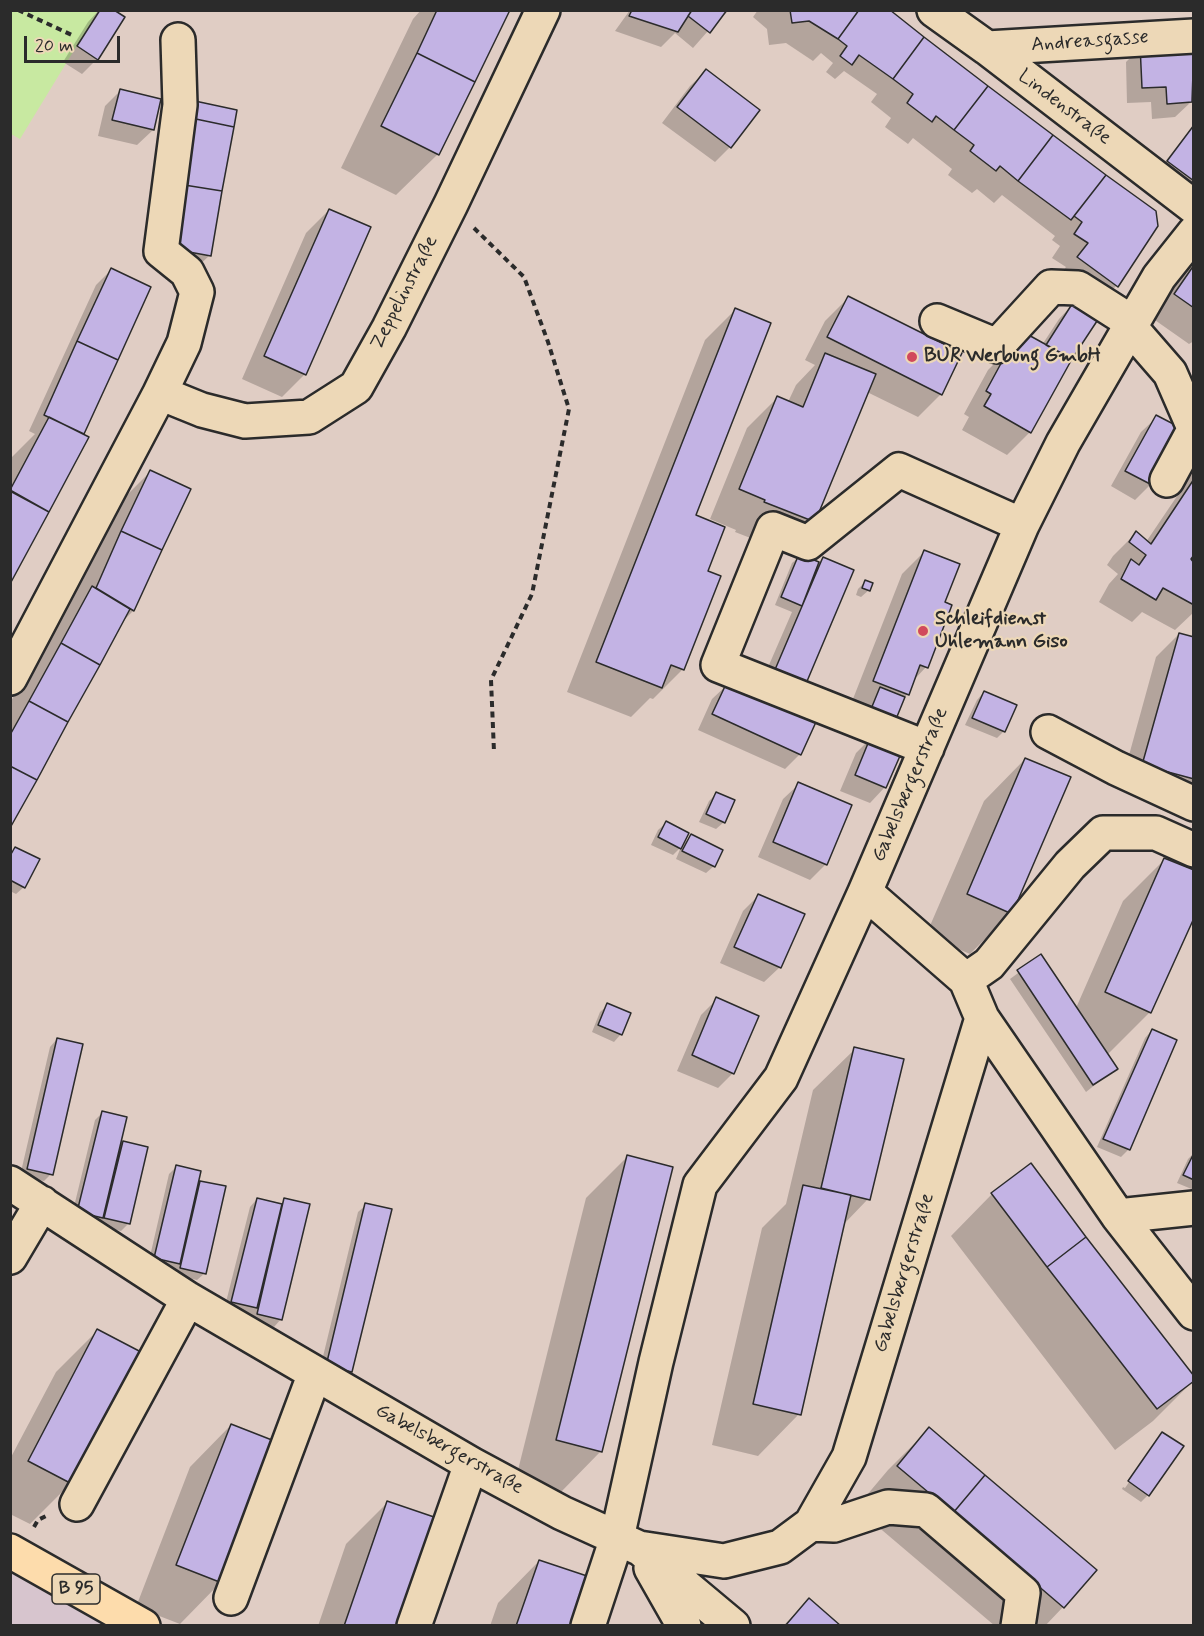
<!DOCTYPE html>
<html>
<head>
<meta charset="utf-8">
<style>
  body { margin:0 }
  #map { position:relative; width:1204px; height:1636px; overflow:hidden; background:#e0cdc4; font-family:Mynerve,sans-serif }
  canvas { display:block }
  .frame { position:absolute; inset:0; border:12px solid #2b2b2b; pointer-events:none }
  .scale { position:absolute; left:24px; top:36px; width:96px; height:27px; box-sizing:border-box; border:3px solid #2b2b2b; border-top:0; padding-left:8px; font-size:18px; line-height:21px; white-space:nowrap; color:#2b2b2b; -webkit-text-stroke:4px #edd8b7; paint-order:stroke }
</style>
</head>
<body>
<div id="map">
<canvas width="1204" height="1636"></canvas>
<div class="frame"></div>
<div class="scale">20 m</div>
</div>
<script>
const g = document.querySelector('canvas').getContext('2d');
g.lineJoin = 'round';
function paint(path, color) { g.fillStyle = color; g.fill(path, 'evenodd'); }
function trace(path, color, width, dash) { g.strokeStyle = color; g.lineWidth = width; g.lineCap = dash ? 'butt' : 'round'; g.setLineDash(dash || []); g.stroke(path); }
function drawText(font, color, halo, rows, align = 'center') {
  g.font = font + ' Mynerve,sans-serif'; g.lineWidth = 4.5; g.setLineDash([]); g.textBaseline = 'middle'; g.strokeStyle = halo; g.fillStyle = color; for (const [text, x, y, turn = 0] of rows) {
    g.save(); g.translate(x, y); g.rotate((+turn || 0) * Math.PI / 180); g.textAlign = isNaN(turn) ? turn : align; if (halo) g.strokeText(text, 0, 0); g.fillText(text, 0, 0); g.restore();
  }
}
paint(new Path2D(`
  M10 1551 143 1625H11Z`), '#d7c5ce');
paint(new Path2D(`
  M10 11H98L20 139 11 134Z`), '#c8e9a1');
paint(new Path2D(`
  M99 10H111L97 59 82 74 63 62 88 22Z
  M421 10H509L438 154 396 195 341 168 413 19Z
  M630 10H729L723 16 722 15 693 48 675 33 661 47 615 31Z
  M758 10H888L1105 176 1116 286 1094 309 1055 281 1066 267 1052 258 1060 246 1052 240 1055 236 1002 195 994 203 977 189 972 193 948 175 952 169 913 138 908 144 885 127 891 118 871 102 877 94 844 71 835 79 826 72 833 63 821 53 813 61 786 43 769 45 767 29 753 17Z
  M1194 45V95L1190 96 1191 102 1175 117 1152 119 1151 102 1127 103 1126 62 1141 47Z
  M706 71 730 147 715 162 662 123 690 86Z
  M120 91 159 100 153 130 137 145 98 136 105 106Z
  M1194 125V208L1153 177Z
  M176 135 210 255 194 270 152 263Z
  M329 210 305 374 282 397 242 379 306 233Z
  M1194 264V341L1189 344 1152 318 1177 280Z
  M111 270 81 435 87 438 10 581V459L35 434 29 431 96 285Z
  M848 298 941 394 918 417 867 392 814 521 784 551 735 532 736 530 710 519 747 428 777 398 788 402 796 385 815 365 805 360 825 321Z
  M1074 303 1070 359 1030 432 1007 455 962 430 969 417 964 414 988 370 1011 347 1042 345 1059 319Z
  M735 310 694 516 706 572 683 669 653 699 650 698 631 717 567 692 705 340Z
  M1157 417 1181 430 1150 485 1135 500 1111 486 1141 432Z
  M1194 471V553L1189 559 1194 566V612L1175 630 1142 612 1132 622 1099 602 1109 584 1118 574 1107 565 1113 556 1136 533 1146 542Z
  M150 472 189 490 133 611 121 623 10 825V703L51 629 60 620 109 513Z
  M925 551 943 603 926 667 913 681 893 724 851 704 902 574Z
  M800 556 818 563 823 558 804 685 759 688 792 612 775 605 792 563Z
  M866 581 869 590 861 597 856 595 858 589Z
  M1179 634 1194 638V780L1171 802 1120 788 1156 657Z
  M728 684 800 754 785 769 698 730 712 699Z
  M984 692 1004 731 997 738 965 725 977 700Z
  M871 738 885 787 870 803 840 791 856 753Z
  M1025 759 1011 913 970 954 926 935 984 801Z
  M799 784 826 864 810 880 758 857 783 799Z
  M716 794 724 822 716 829 699 822 709 801Z
  M666 823 682 845 691 836 714 866 706 873 676 859 681 847 673 855 651 845 658 830Z
  M15 849 24 887 16 894 10 891V854Z
  M1165 859 1150 1012 1107 1055 1116 1068 1086 1092 1010 979 1041 956 1076 1008 1123 901Z
  M759 895 780 967 764 982 720 963 743 911Z
  M717 999 733 1073 718 1088 677 1071 701 1015Z
  M608 1005 621 1034 614 1042 592 1032 600 1012Z
  M1152 1030 1175 1041 1129 1149 1121 1157 1097 1147 1145 1038Z
  M57 1039 51 1174 44 1181 20 1176 50 1047Z
  M855 1049 868 1199 843 1225 799 1414 758 1456 712 1445 762 1228 786 1204 813 1090Z
  M102 1113 120 1142 146 1149 128 1224 121 1231 71 1219 95 1120Z
  M1194 1153V1190L1177 1183 1188 1159Z
  M627 1157 601 1451 560 1493 515 1482 586 1198Z
  M176 1167 197 1182 224 1188 205 1273 197 1280 173 1275 148 1265 169 1174Z
  M992 1194 1194 1380 1153 1421 1115 1450 951 1236Z
  M257 1199 280 1205 285 1200 281 1319 274 1327 250 1322 252 1316 224 1310 250 1207Z
  M366 1205 351 1371 343 1379 319 1373 358 1212Z
  M97 1331 71 1483 30 1524 10 1514V1459L56 1372Z
  M231 1425 221 1582 180 1624 136 1607 190 1467Z
  M929 1429 1063 1607 1045 1626H995L856 1508 888 1470Z
  M1162 1433 1148 1495 1141 1502 1122 1489 1123 1487 1125 1488 1158 1440H1156Z
  M387 1503 395 1626H318L346 1544Z
  M539 1561 568 1626H490L498 1603Z
  M809 1600 839 1626H783Z`), '#0003');
const building = new Path2D(`
  M100 10H114L125 17 98 60 77 46Z
  M437 10H510L475 82 417 53Z
  M632 10H692L678 32 629 16Z
  M692 10H727L710 33 688 16Z
  M790 10H859L838 39 809 21 792 23Z
  M859 10H890L924 37 893 79 859 55 852 65 840 56 847 46 838 39Z
  M924 37 988 86 954 130 936 116 932 122 907 103 913 94 893 79Z
  M1194 44 1192 102 1167 104 1166 87 1142 88 1140 45Z
  M417 53 475 82 439 155 381 126Z
  M706 69 760 110 731 148 677 107Z
  M988 86 1053 135 1018 181 1000 166 996 171 970 151 974 145 954 130Z
  M120 89 161 99 154 130 112 120Z
  M195 101 237 110 234 127 191 118Z
  M191 118 234 127 222 191 178 184Z
  M1194 125V181L1167 161Z
  M1053 135 1106 175 1071 220 1018 181Z
  M1106 175 1156 211 1158 226 1118 287 1077 257 1088 243 1074 234 1082 222 1074 216Z
  M178 184 222 191 211 256 167 248Z
  M329 209 371 227 306 375 264 356Z
  M1194 265V308L1174 294Z
  M111 268 151 287 118 360 77 341Z
  M848 296 962 353 942 395 827 337Z
  M1074 301 1099 318 1072 359 1046 345Z
  M735 308 771 323 696 515 725 527 708 571 721 576 684 670 671 665 662 688 596 662Z
  M1025 333 1072 359 1031 433 984 406 991 394 986 391 1011 345Z
  M77 341 118 360 84 434 44 415Z
  M825 353 876 374 815 522 764 502 765 500 739 489 777 396 803 407Z
  M1156 415 1183 429 1152 485 1125 471Z
  M49 417 89 437 49 512 10 490Z
  M150 470 191 489 162 550 121 531Z
  M1194 479V555L1191 559 1194 563V605L1163 588 1156 600 1121 579 1131 559 1139 565 1146 555 1129 542 1136 531 1151 544Z
  M10 491 49 512 10 584Z
  M121 531 162 550 134 611 96 588Z
  M924 550 960 564 945 602 952 605 928 668 920 665 909 695 873 681Z
  M799 554 819 562 802 606 781 597Z
  M823 557 854 570 805 686 774 672Z
  M865 580 873 583 870 591 862 588Z
  M92 586 130 609 100 665 61 643Z
  M1179 633 1194 637V779L1142 765Z
  M61 643 100 665 68 722 29 701Z
  M727 682 816 722 801 755 712 714Z
  M880 687 905 697 894 724 869 714Z
  M984 691 1017 705 1005 732 972 718Z
  M29 701 68 722 37 780 10 766V735Z
  M871 736 903 749 886 788 855 775Z
  M1025 758 1071 777 1012 914 967 894Z
  M10 766 37 780 10 828Z
  M798 782 852 805 827 865 773 842Z
  M716 792 735 800 725 823 706 814Z
  M666 821 689 833 681 849 658 837Z
  M691 834 723 850 715 867 682 851Z
  M15 847 40 859 25 888 10 880V856Z
  M1164 858 1194 870V918L1151 1013 1105 992Z
  M758 894 805 914 781 968 734 947Z
  M1041 954 1118 1069 1093 1085 1017 970Z
  M716 997 759 1016 734 1074 692 1055Z
  M607 1003 631 1013 622 1035 598 1025Z
  M1152 1029 1177 1040 1130 1150 1103 1139Z
  M57 1038 83 1044 53 1175 27 1169Z
  M854 1047 904 1059 870 1200 821 1188Z
  M102 1111 127 1117 103 1218 77 1212Z
  M123 1141 148 1147 130 1224 104 1218Z
  M1194 1153V1180L1183 1175Z
  M627 1155 673 1167 602 1452 556 1440Z
  M1031 1163 1086 1237 1047 1267 991 1193Z
  M176 1165 201 1171 180 1264 154 1258Z
  M200 1181 226 1186 206 1274 180 1268Z
  M803 1185 851 1195 801 1415 753 1404Z
  M257 1198 282 1204 257 1308 231 1302Z
  M284 1198 310 1204 282 1320 257 1314Z
  M365 1203 392 1209 352 1372 326 1366Z
  M1086 1237 1194 1376V1381L1157 1409 1047 1267Z
  M97 1329 141 1352 72 1484 28 1461Z
  M231 1424 277 1442 222 1583 176 1565Z
  M929 1427 985 1475 953 1513 897 1466Z
  M1162 1432 1184 1446 1149 1496 1128 1481Z
  M985 1475 1097 1570 1064 1608 953 1513Z
  M387 1501 434 1517 421 1557 397 1626H344Z
  M539 1560 587 1576 570 1626H516Z
  M809 1598 841 1626H785Z`);
paint(building, '#c3b3e4');
trace(building, '#2b2b2b', 1.5);
const minor = new Path2D(`
  M934 10 987 48 1194 207
  M987 48 1194 36
  M937 321 997 346 1051 287 1078 288 1133 323
  M1130 327 1170 373 1194 428
  M160 393 184 343 197 292 187 272 161 251 180 105 178 40
  M1167 480 1194 430
  M10 678 160 393 202 410 245 421 309 417 356 387 389 328 451 204 543 10
  M1048 732 1116 768 1194 804
  M927 748 718 665 773 529 808 543 899 470 1022 525
  M966 980 989 964 1070 865 1103 833H1156L1194 850
  M982 1018 1118 1216 1194 1313
  M10 1183 188 1299 471 1464 562 1513 639 1548 724 1561 780 1547 811 1524 849 1457 982 1018 966 980 865 892
  M1118 1216 1194 1208
  M10 1257 42 1203
  M77 1504 188 1299
  M811 1524 834 1525 888 1507 926 1510 1023 1593 1018 1626
  M641 1549 733 1626
  M651 1568 684 1626
  M231 1598 315 1373
  M414 1626 471 1464
  M588 1626 617 1538 656 1362 700 1185 781 1078 865 892 1022 525 1063 443 1159 277 1194 233`);
const major = new Path2D(`
  M10 1551 143 1626`);
trace(minor, '#2b2b2b', 38);
trace(major, '#2b2b2b', 38);
trace(new Path2D(`
  M18 10 74 36
  M474 228 524 277 548 342 569 409 532 594 491 680 494 752
  M34 1527 38 1520 48 1515`), '#2b2b2b', 4, [6, 4.5]);
trace(minor, '#edd8b7', 33);
trace(major, '#fddcac', 33);
for (const [x, y, r, color] of [
  [912,357,6,"#d1495b"],
  [923,631,6,"#d1495b"]
]) { const dot = new Path2D(); dot.arc(x, y, r, 0, 2 * Math.PI); g.fillStyle = color; g.fill(dot); trace(dot, '#edd8b7', 2); }
for (const [x, y, w] of [
  [76,1589,48]
]) { const box = new Path2D(); box.roundRect(x - w / 2, y - 15, w, 30, 4.5); g.fillStyle = '#edd8b7'; g.fill(box); trace(box, '#2b2b2b', 1.5); }
drawText('bold 18px', '#2b2b2b', null, [
  ["B 95",76,1589]
]);
drawText('20px', '#2b2b2b', '#edd8b7', [
  ["Andreasgasse",1090,42,-4],
  ["Lindenstraße",1064,108,37],
  ["Zeppelinstraße",405,293,-63],
  ["Gabelsbergerstraße",911,785,-67],
  ["Gabelsbergerstraße",905,1273,-73],
  ["Gabelsbergerstraße",449,1450,29]
]);
drawText('bold 20px', '#2b2b2b', '#edd8b7', [
  ["BUR Werbung GmbH",924,357],
  ["Schleifdienst",935,620],
  ["Uhlemann Giso",935,643]
], 'left');
</script>
</body>
</html>
